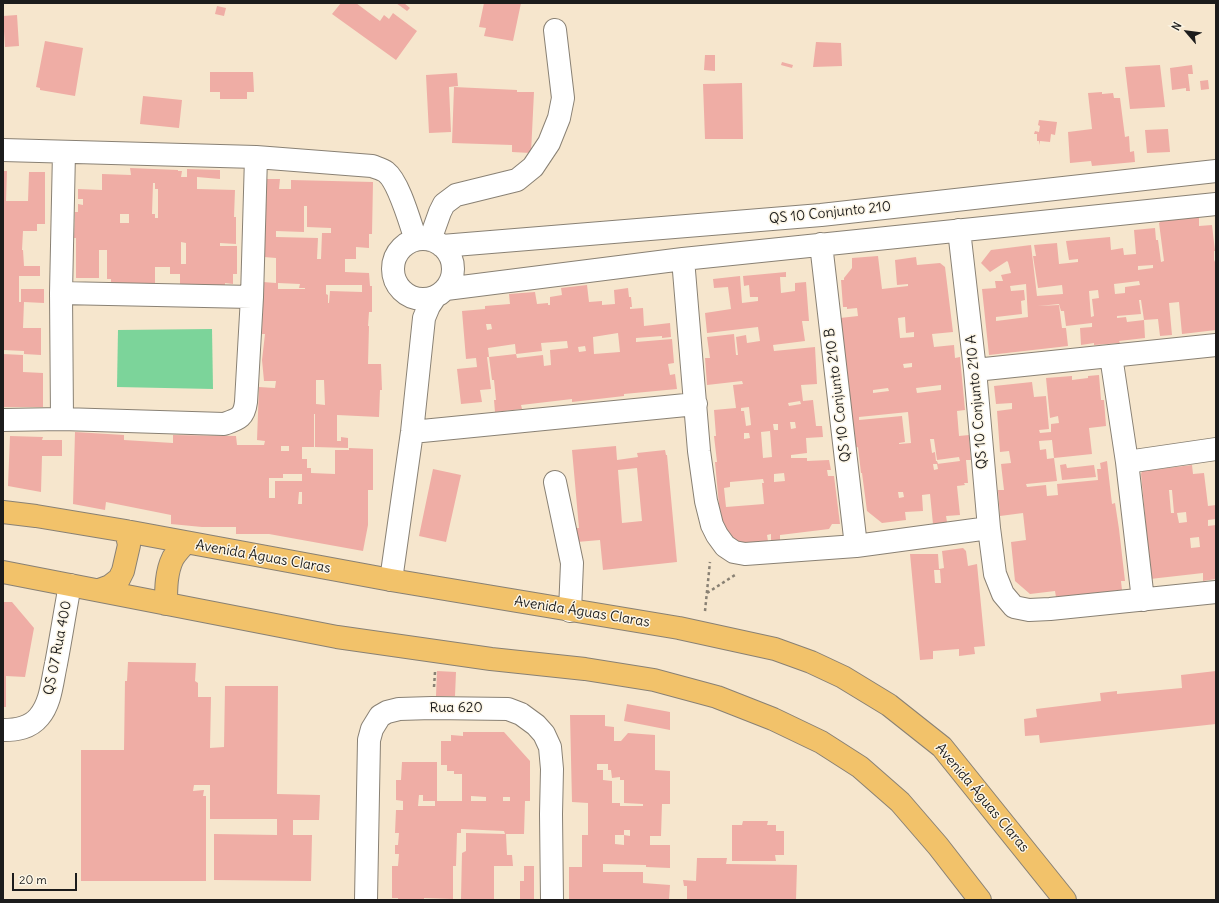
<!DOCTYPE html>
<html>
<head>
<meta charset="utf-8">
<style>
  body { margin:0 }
  #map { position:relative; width:1219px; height:903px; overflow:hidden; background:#f6e6cd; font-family:Delius,sans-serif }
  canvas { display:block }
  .frame { position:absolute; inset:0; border:4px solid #1c1c1c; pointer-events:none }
  .north { position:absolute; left:1167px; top:12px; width:40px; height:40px; -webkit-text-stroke:3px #fcf5e5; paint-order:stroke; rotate:298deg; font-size:11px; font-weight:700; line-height:16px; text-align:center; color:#1c1c1c }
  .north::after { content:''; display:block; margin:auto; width:14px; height:18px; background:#1c1c1c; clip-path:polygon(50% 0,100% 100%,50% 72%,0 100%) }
  .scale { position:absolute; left:12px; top:873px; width:65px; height:18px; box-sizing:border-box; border:2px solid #1c1c1c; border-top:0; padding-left:5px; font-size:12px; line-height:14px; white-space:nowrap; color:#1c1c1c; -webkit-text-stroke:3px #fcf5e5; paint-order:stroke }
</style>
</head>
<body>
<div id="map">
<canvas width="1219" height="903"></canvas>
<div class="frame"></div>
<div class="north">N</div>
<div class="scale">20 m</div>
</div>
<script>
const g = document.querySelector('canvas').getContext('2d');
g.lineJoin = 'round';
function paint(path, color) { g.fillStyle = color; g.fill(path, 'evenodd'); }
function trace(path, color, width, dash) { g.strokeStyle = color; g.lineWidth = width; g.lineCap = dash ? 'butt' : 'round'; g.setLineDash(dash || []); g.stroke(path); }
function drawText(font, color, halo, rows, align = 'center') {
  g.font = font + ' Delius,sans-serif'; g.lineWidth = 3; g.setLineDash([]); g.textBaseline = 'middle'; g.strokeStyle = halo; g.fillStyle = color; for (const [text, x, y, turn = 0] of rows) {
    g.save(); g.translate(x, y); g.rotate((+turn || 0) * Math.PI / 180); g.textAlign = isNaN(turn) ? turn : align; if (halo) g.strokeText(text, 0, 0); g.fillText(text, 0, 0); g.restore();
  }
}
paint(new Path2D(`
  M212 329 213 389 117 387 118 330Z`), '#7cd49a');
paint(new Path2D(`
  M341 3H356L380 21 384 15 389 19 393 13 417 31 396 60 332 14Z
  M396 3H404L410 8 407 11Z
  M484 3H521L513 41 484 36 486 28 479 27Z
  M217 6 226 8 224 16 215 14Z
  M17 15 19 46 5 47 3 16Z
  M45 41 83 48 75 96 40 90V88L36 87Z
  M816 42 841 43 842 66 813 67Z
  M705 55H715V71L704 70Z
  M782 62 793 65 792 68 781 65Z
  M1160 65 1165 107 1130 109 1125 67Z
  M1192 65 1193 74H1188L1190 91H1186V88L1172 90 1170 68Z
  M210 72H253L254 92H247V99H220V92H210Z
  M457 73 458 86 449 87 451 132 429 133 426 75Z
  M1208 80 1209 89 1201 90 1200 81Z
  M742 83 743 139H705L703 84Z
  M454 87 517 90V92H534L531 153 512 152V145L452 143Z
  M1102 92V94L1113 93 1114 98H1120L1125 137 1129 136 1130 152 1134 151 1135 162 1092 166 1091 161 1070 163 1068 132 1092 129 1088 93Z
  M143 96 182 100 179 128 140 124Z
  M1039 120 1057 122 1055 135 1051 134 1050 142 1040 141V145L1039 141H1037V134H1034L1035 131 1039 132 1040 126 1038 125Z
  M1168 129 1170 152 1147 153 1145 130Z
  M130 168 178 170V171H182L181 177H187V169L220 170V179L197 177V189L235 190 234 217H236V244L220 243V246H237V274H233V284L225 283V289L180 286V274H170V267H155V285L111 287V279H107V250H99V278H76V238H74L75 212H78V204L83 205V199H78V189L102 190V174L131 175ZM153 183H155V189H158V218H155V214H152ZM120 214H129V223H120ZM181 242 186 243V264H181Z
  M3 171H7L6 201H28L29 172H45V224H37V231H23L22 250H23L24 266H40V276H19V302H21V289H44V303L24 302 23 328H41V355L24 354V351L3 350Z
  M267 179H280L279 189H291V180L373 182 372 234H369V248L356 247V259H345V272L369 273 370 286H372V312H369L368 326H369L368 364H381L382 390H380L379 417 337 415V441H341V437L348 438V448L315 447V414H314V447H302V459H307V468H311V473L335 474V450H349V448L373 449V490H368V525L363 551 269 534H236V527H202L171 524V515L106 502 105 510 73 504 75 432 124 435V440L173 443V435L236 436 237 445H264L265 441 257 440 259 387 275 388 276 381H264L262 360 265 334H262L263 282 276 283V258L264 257ZM304 206H307V227L331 228V233H322L321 259H317L318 238 276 237V231L304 232ZM278 283 300 284 299 288H305V289H278ZM326 285H362V292L330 291 329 303H328V295L326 294ZM316 380H324L325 405 316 404ZM281 446H289V451H281ZM283 474H302V481H275V498H269V478H283ZM299 492H302V504H298Z
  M1199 217V226L1212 225 1215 251H1214V260L1216 264V330L1182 334 1179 302 1169 303 1172 335 1160 336 1158 319 1144 320 1141 300H1139L1141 314 1117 316V318L1126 317 1127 322 1144 320 1145 338 1119 341 1120 343 1094 345V343L1081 345 1080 328 1092 327V323L1066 326 1064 311H1061L1059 304 1038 306 1059 305 1062 328H1066L1068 346 989 355 982 289 996 288 995 281H1003L1001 275 1011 273 1008 262 1007 261 990 272 981 263 991 250 1031 245 1037 296 1063 294 1062 285 1038 288 1033 256H1036L1034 245 1057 243 1059 264 1078 262V259L1069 260 1066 241 1110 237 1111 250 1123 248 1124 255 1136 254 1134 230 1155 228 1156 240H1158L1161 262 1164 261 1159 223 1162 220ZM1153 265V268L1138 270V266ZM1139 281 1140 285 1125 287V293L1115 294 1114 284ZM1026 284 1028 317 996 321V317L1022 314 1021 301 1025 300 1024 290 1011 291 1010 286ZM1098 290 1099 298 1092 299 1094 316 1091 317 1089 291Z
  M878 256 882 289 908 286V284L897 285 895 260 916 257 917 265 940 263 945 267 953 332 932 334 934 347 954 345 955 358 960 357 965 410 957 411 959 436 969 435 971 460H966L968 483H964L965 485 957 486 960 515 946 516 947 522 933 524 930 494 922 495 923 511 905 512 906 520 882 523 867 511 862 473H861L858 447 855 448 840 318 858 316 857 308 847 309V307H843L841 280H844V278L852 268V258ZM905 317 906 333 914 332V337L900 338 898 318ZM912 363V367L904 368 903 364ZM941 385V390L917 393 916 388ZM888 388 889 391 873 393V390ZM908 412 911 443 899 444V443L905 442 902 416 859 420V417ZM930 439H934L937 460 959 457 960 461 937 464 938 469 934 470 933 464H938L937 461H936L935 452 932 453ZM898 492H903L904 497 899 498Z
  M786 272V277H780L781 293 795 291V283L806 282 809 321H802L805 341 773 345 774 351 815 347 817 384 801 385 803 401 813 400 816 426H822L823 437 806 438 807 453 791 455V458H807V461L829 460 831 470H827L828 476H834L840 524H832L829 529 780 535V542L771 543V534L767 535 768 541 739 544 721 527 715 462H717L714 436H716L714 410 736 408 733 385 743 384 742 381 707 385 705 358H710L707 337 734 334 736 355H738L736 337 746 335 747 343 760 341 758 327 707 333 705 313 731 309 728 287 714 288 713 279 740 276 742 303 758 301V297H750L749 285 744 286 743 276ZM800 401 801 404 789 406 788 403ZM749 407 751 425 746 426 744 411H741V408ZM790 422H795L796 428 791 429ZM773 424H778V430H774ZM770 431 772 457 763 458 761 432ZM744 433H749L750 438 744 439ZM784 473 785 481 774 482V474ZM763 479 764 483H762L764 504 726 507 724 488 730 487V482Z
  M587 285 589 302 602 301V305L615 304 614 290 628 288 629 297H631L632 307H630V309L643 308 644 326 670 323 671 337 662 338V336L636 338V342L672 339 674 363 668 364 670 375 675 374 677 389 624 394V396L572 402V399L521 405 522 409 495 412 494 400H496L494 380H492L489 357 516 354 517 358 543 355 544 366 551 365 550 350 568 348 567 341 541 343 542 351 516 354 515 344 488 348 489 357H487L491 389 480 390 482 402 461 404 457 369 477 367 476 358 466 359 462 311 485 309V306L510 304 509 294 535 292 537 304 548 303V305H550V297L562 295 561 288ZM486 324H491L492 329 487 330ZM618 333 620 352 594 354 593 337ZM585 346 586 351 579 352 578 347Z
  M3 354 23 355V372L43 373V407H4Z
  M1099 375 1101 400H1104L1106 426 1089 428 1092 454 1054 458 1052 440 1039 441 1040 450 1046 449 1047 459 1054 458 1057 481 1026 484 1027 487 1046 485 1047 496 1058 495 1057 484 1098 480 1097 469H1101L1100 463 1107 461 1112 504 1115 503 1119 529 1125 581H1121L1122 590 1056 597 1055 591 1030 594 1015 581 1011 542 1026 540 1023 513 1000 516 998 490H1004L1001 464 1011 463 1009 451 1000 452 997 411 1012 409V403L996 404 994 386 1032 382 1034 397 1046 396 1049 429 1039 430 1040 433 1051 432V424L1059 423 1058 416 1050 418 1046 378 1072 376V380L1088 378V376Z
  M10 436 43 437 42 440H62V456H42L41 492 8 486Z
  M616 446 617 460 638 457 637 453 665 450 666 455H667L677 562 603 570 600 540 577 542 576 528H579L572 450ZM637 468 642 521 622 523 618 470Z
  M1066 464 1067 468 1094 465 1096 477 1062 480 1060 465Z
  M1192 465 1193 474 1204 473 1208 506 1216 505V519L1208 520V526L1216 525V579L1203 581V573L1150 579 1142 527H1146L1141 474 1142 471ZM1169 490H1172L1174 513H1171ZM1186 512 1187 522 1179 523 1177 513ZM1199 537 1200 547 1191 548 1190 538Z
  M433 469 461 475 446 542 419 536Z
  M963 548 966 551 968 566 977 564 985 646 974 647 975 654 959 656V649L933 651V659L920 660 910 554H938L939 569 944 568 942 551ZM934 570H940L941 583H935Z
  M3 602H12L34 628 25 677 6 676V707H3Z
  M128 662 196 663 195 681 198 683V697H211L210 748 224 747 225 686H278L277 794 320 795 319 820H293V835H312L311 881 214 880V834L277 835V819H210V785H194L193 791 204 790 203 796H206V881H81V750H124L125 681H127Z
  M437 671 456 672 455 696H436Z
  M1216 671V724L1040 743 1039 735 1025 736 1024 719 1037 717 1036 709 1101 701 1100 693 1117 691V694L1182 688 1181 675Z
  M627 704 670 712V730L624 721Z
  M570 715H605V726L614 727V741H621L628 733 655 735V770L670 771V804H662L661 836H650V845H670V868L646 867V865L603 864V872H643V883L670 885 669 900H569V867H582V835H588V803L572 802ZM597 764H608V770H611L612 778 620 777V780H624V803L643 804V806H620V803H612V781L603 780V770H597ZM624 830H630V836L624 835V845L615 844V835H624Z
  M463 732H504L530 761V801H525L524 834H506L507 855H512L513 866H494V899H461L462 853 466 851V833L505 834 504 831 461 829V833H457L456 866H453V899L424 898V900H398V898H392V866H398L399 854H395V845H398L399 833H395L396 810H403V801L396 800V780H401L402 762H437V801H462V774H454V771H447V765H441V741H451V735L463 736ZM419 795H423V801H435V806H418ZM471 796 486 797V801H471ZM503 797H510V801H503Z
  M743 821H768L767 825H776V831H784V855H775L776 861H732V825H742Z
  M697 858H727L726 864 797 865 796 900H687V886H684L683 880 696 881Z
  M524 866H534V899L520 900V881H524Z`), '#efada5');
const minor = new Path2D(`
  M3 150 256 157 372 166C377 168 382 169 386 172 399 182 410 223 416 240
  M959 230 975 370 989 528 995 574 1003 594 1014 607 1029 610 1050 609 1216 592
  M393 269a30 30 0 1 1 60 0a30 30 0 1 1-60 0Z
  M430 240 440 212 444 204 456 195 517 180 533 167 549 143 559 118 563 98 555 30
  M821 244 856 546
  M442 246 821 215 1216 171
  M683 259 699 451 706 501 712 525 717 535 725 546 734 552 745 554 856 546 989 528
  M446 289 683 259 1216 204
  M61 293 252 297 256 157
  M1111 356 1127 462
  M975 370 1216 345
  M62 419 224 424C238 419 244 418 246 402L252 297
  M3 420 62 419 61 293 64 152
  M412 432 696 404
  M555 482 572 563 570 611
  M391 580 412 432 424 318 429 306 435 297
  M1143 600 1127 462 1216 449
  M3 730C17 730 30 728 39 717 51 703 52 682 56 664 61 638 65 611 70 585
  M366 900 369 740 372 729 380 716 387 712 399 709 432 708 508 709 521 714 536 725 544 734 550 747 552 769 551 814 552 900`);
const major = new Path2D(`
  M3 512 36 516 126 531 391 580 679 628 775 649 811 662 843 677 889 705 942 747 1065 900
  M3 572 337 637 491 659 585 669 654 680 717 697 773 719 821 742 860 767 900 802 938 846 980 900
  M99 590 110 586 119 579 123 571 129 545 126 531
  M166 604C166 589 166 572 173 558 176 553 181 548 185 543`);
trace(minor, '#898174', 24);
trace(major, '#898174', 24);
trace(new Path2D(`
  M707 593 735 575
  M705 611 710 562
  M434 687 435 672`), '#898174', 2.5, [3, 3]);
trace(minor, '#fff', 22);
trace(major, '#f2c26a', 22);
drawText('14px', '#1c1c1c', '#fcf5e5', [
  ["QS 10 Conjunto 210",830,213,-6],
  ["QS 10 Conjunto 210 B",838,395,-97],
  ["QS 10 Conjunto 210 A",977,402,-95],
  ["Avenida Águas Claras",263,557,10],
  ["Avenida Águas Claras",582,612,9],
  ["QS 07 Rua 400",58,648,-79],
  ["Rua 620",456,708],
  ["Avenida Águas Claras",982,798,50]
]);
</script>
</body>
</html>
